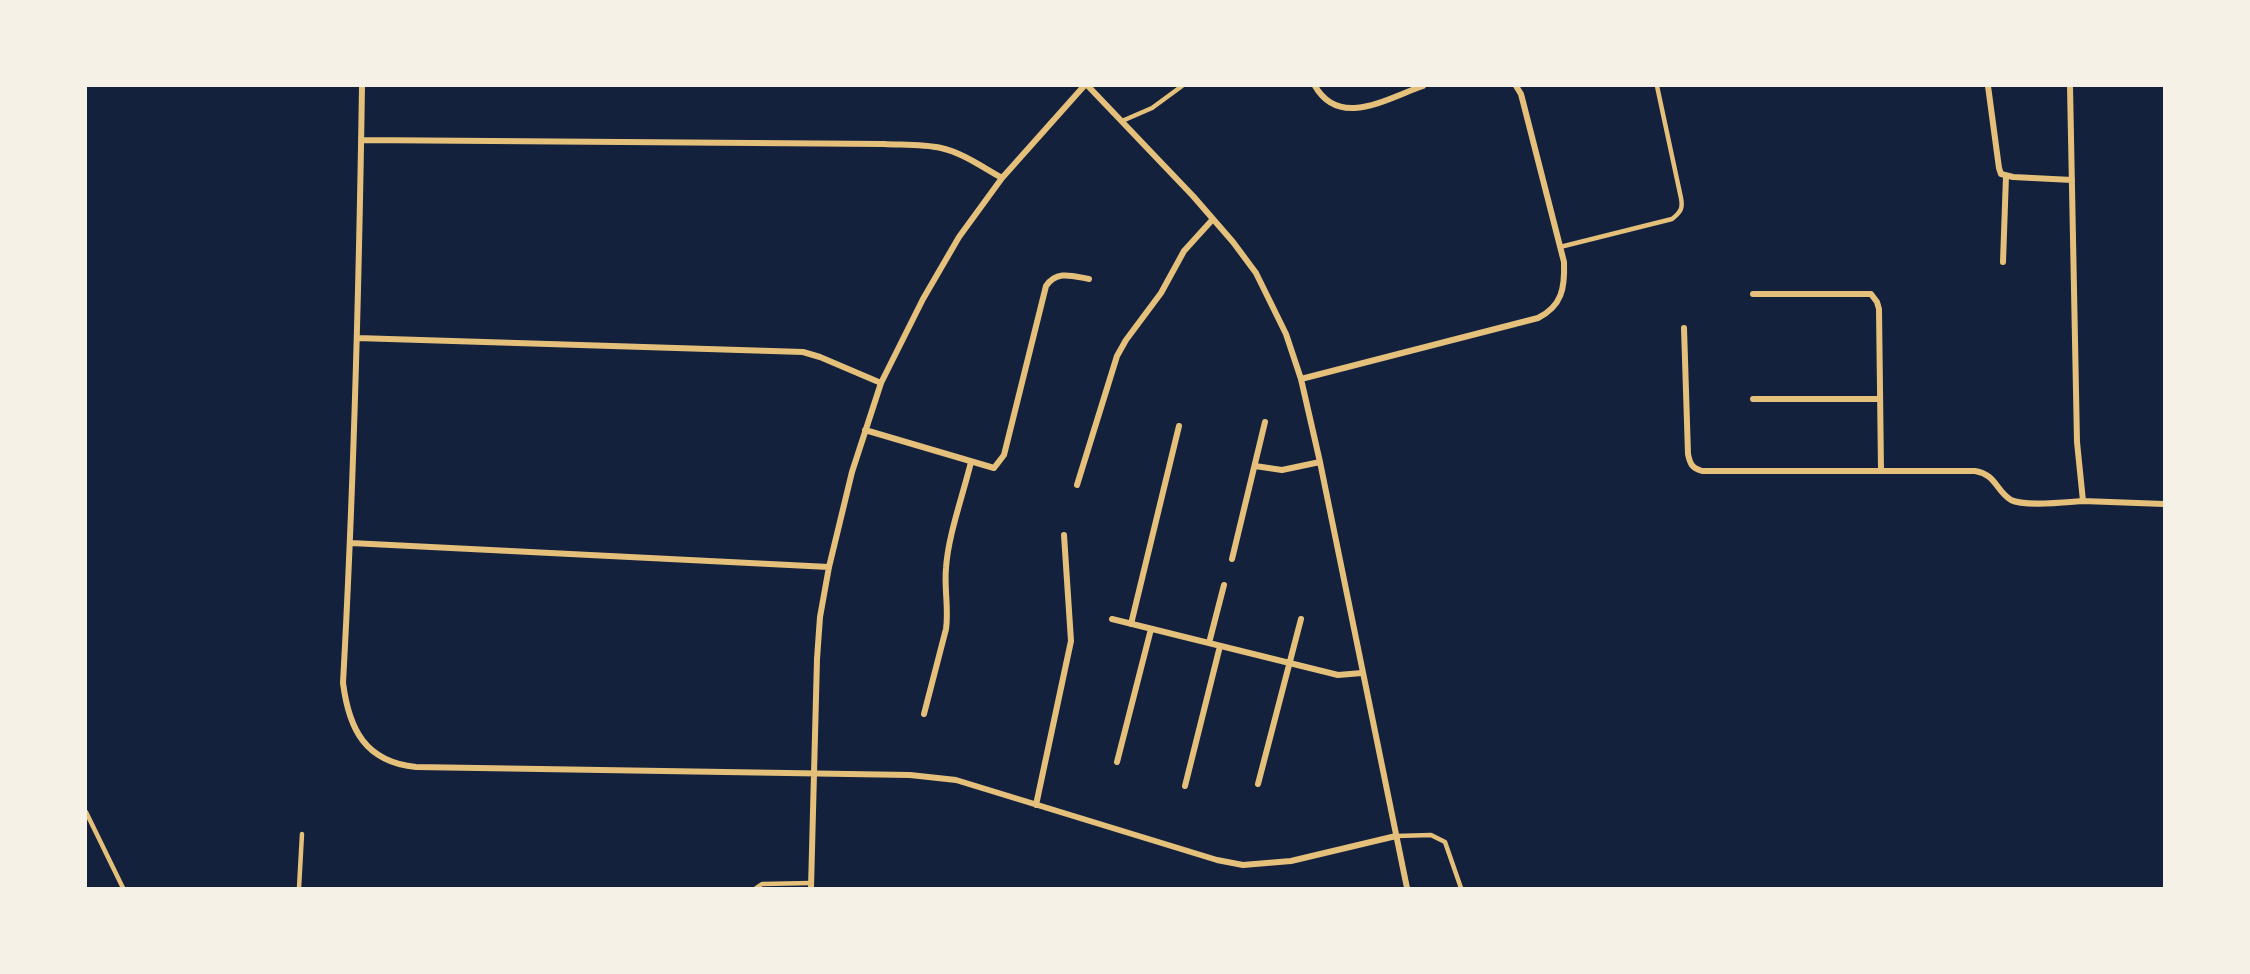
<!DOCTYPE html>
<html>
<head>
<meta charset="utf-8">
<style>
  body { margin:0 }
  #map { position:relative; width:2250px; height:974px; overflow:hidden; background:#14213d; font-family:Barlow,sans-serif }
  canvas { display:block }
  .frame { position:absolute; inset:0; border:87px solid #f6f1e7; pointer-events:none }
</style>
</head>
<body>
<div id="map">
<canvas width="2250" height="974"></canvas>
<div class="frame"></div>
</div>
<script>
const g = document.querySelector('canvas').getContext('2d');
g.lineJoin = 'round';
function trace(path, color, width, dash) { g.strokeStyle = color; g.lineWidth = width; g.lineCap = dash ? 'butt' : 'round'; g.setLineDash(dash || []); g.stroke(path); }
trace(new Path2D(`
  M1122 121 1152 108 1182 86
  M1560 247 1672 219C1681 212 1683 208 1681 198L1657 86
  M86 812 123 888
  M1396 836 1431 835 1445 842 1461 888
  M299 888 302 834
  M756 888 762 884 811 883`), '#e5c07b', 4.5);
trace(new Path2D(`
  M362 86C359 285 354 484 343 683 349 729 365 762 416 767L910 775 956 780 1217 860 1243 865 1291 861 1396 836
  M1088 86 1193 196 1233 242 1256 273 1286 334 1301 379 1320 462 1407 888
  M1315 86C1340 129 1387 98 1423 86
  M1988 86 1999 168 2001 174 2013 177 2072 180
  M2070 86 2077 442 2083 501 2164 504
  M361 140 884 144C902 145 923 144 941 148 963 153 982 167 1002 178
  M2003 262 2006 176
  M1753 294H1871L1877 302 1879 309 1881 470
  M1684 328 1688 454C1690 464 1692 468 1702 471H1975C1997 475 1995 490 2011 500 2024 507 2067 502 2083 501
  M357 338 803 352 820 357 881 383
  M1301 379 1538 318C1562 306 1565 288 1564 262L1521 94 1516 86
  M1753 399H1880
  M865 430 994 468 1004 455 1046 286C1057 270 1072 276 1089 279
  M1255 466 1282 470 1320 462
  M1077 485 1117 356 1126 340 1161 293 1184 251 1213 219
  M351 543 829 567
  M1232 559 1265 422
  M1112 619 1338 675 1362 673
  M1131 624 1179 426
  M1209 643 1224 585
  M924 714 946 629C949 608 944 589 946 568 948 536 963 495 971 462
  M1117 762 1151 629
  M1258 784 1301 619
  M1185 786 1220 646
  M1036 805 1071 641 1064 535
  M811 888 817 659 820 617 829 567 852 472 881 383 923 299 959 237 1002 178 1084 86`), '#e5c07b', 6);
</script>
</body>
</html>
